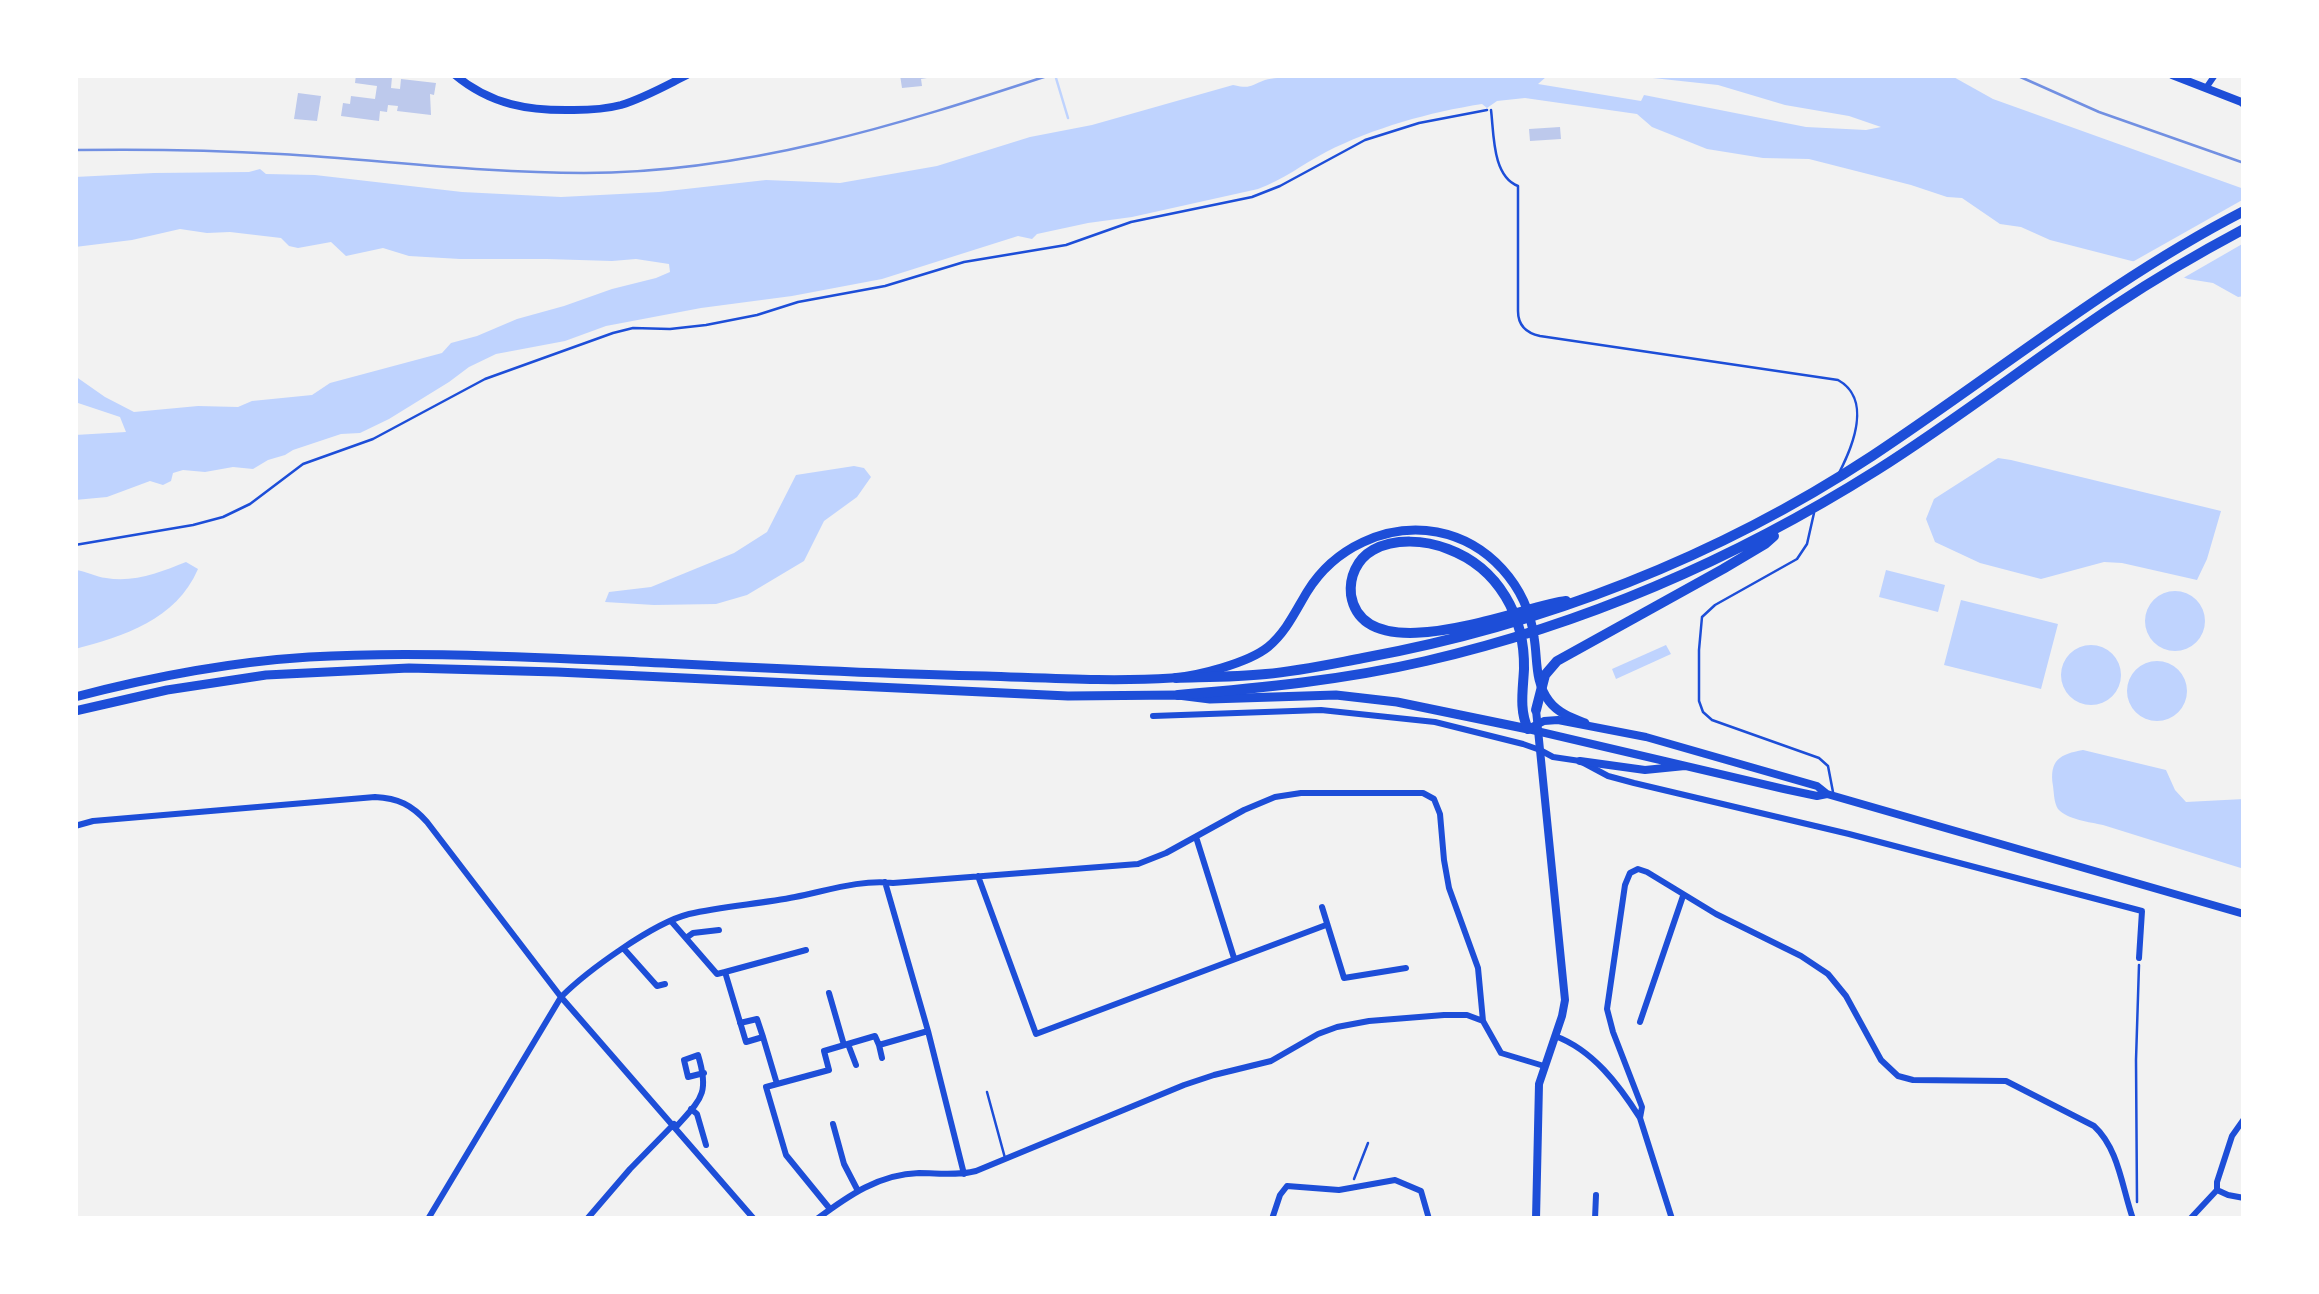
<!DOCTYPE html>
<html>
<head>
<meta charset="utf-8">
<style>
  body { margin:0 }
  #map { position:relative; width:2319px; height:1294px; overflow:hidden; background:#f2f2f2; font-family:Jost,sans-serif }
  canvas { display:block }
  .frame { position:absolute; inset:0; border:78px solid #fff; pointer-events:none }
</style>
</head>
<body>
<div id="map">
<canvas width="2319" height="1294"></canvas>
<div class="frame"></div>
</div>
<script>
const g = document.querySelector('canvas').getContext('2d');
g.lineJoin = 'round';
function paint(path, color) { g.fillStyle = color; g.fill(path, 'evenodd'); }
function trace(path, color, width, dash) { g.strokeStyle = color; g.lineWidth = width; g.lineCap = dash ? 'butt' : 'round'; g.setLineDash(dash || []); g.stroke(path); }
paint(new Path2D(`
  M1290 75H1557L1546 77 1538 84 1641 101 1644 95 1806 127 1866 130 1881 127 1849 116 1785 105 1718 85 1625 75H1950L1993 99 2244 189V296L2238 297 2213 283 2188 279 2155 267 2050 240 2021 227 2000 224 1962 198 1947 197 1911 185 1809 159 1763 158 1707 149 1652 127 1637 114 1525 98 1497 101 1487 108 1482 104C1430 112 1373 128 1326 152 1303 164 1283 180 1258 189L1132 217 1088 223 1037 234 1032 239 1018 236 882 279 792 296 701 308 606 326 565 341 496 354 469 367 449 382 389 419 360 433 341 434 293 450 285 455 268 460 253 469 233 467 205 472 183 470 173 473 171 481 163 485 150 481 107 497 75 500V435L126 432 120 417 75 402V376L105 397 134 412 198 406 238 407 252 401 312 395 330 383 442 353 451 343 477 336 517 319 564 306 612 289 656 278 670 272 669 264 636 259 612 261 547 259H460L409 256 383 248 346 256 331 242 298 248 289 246 281 238 230 232 207 233 180 229 132 240 75 247V177L154 173 249 172 260 169 266 174 315 175 462 192 561 197 659 192 766 180 840 183 937 166 1030 137 1092 125 1233 85C1251 89 1249 86 1265 80 1273 78 1282 78 1290 75Z
  M1998 458 2011 460 2221 511 2207 559 2197 580 2122 563 2104 562 2041 579 1980 563 1935 542 1926 519 1934 499Z
  M854 466 864 468 871 477 857 497 824 521 804 561 747 595 716 604 654 605 605 602 609 592 651 587 734 553 767 532 796 475Z
  M186 562 198 569C176 620 124 636 75 649V570C86 571 96 577 106 578 134 583 161 572 186 562Z
  M1886 570 1945 585 1938 612 1879 597Z
  M2145 621a30 30 0 1 1 60 0a30 30 0 1 1-60 0Z
  M1961 600 2058 624 2041 689 1944 665Z
  M2061 675a30 30 0 1 1 60 0a30 30 0 1 1-60 0Z
  M1666 645 1671 654 1616 679 1612 669Z
  M2127 691a30 30 0 1 1 60 0a30 30 0 1 1-60 0Z
  M2083 750 2166 770 2175 790 2186 802 2244 799V869L2103 825C2090 822 2068 820 2058 809 2054 803 2054 793 2053 786 2049 760 2060 754 2083 750Z`), '#bfd3fe');
paint(new Path2D(`
  M2244 199V243L2178 281 2127 265Z`), '#f2f2f2');
trace(new Path2D(`
  M1056 78 1068 118`), '#bfd3fe', 2.5);
paint(new Path2D(`
  M356 75H386L392 77 391 88 400 89 401 79 436 83 434 95 430 94 431 115 397 111 398 106 388 105 387 112 380 111 379 121 341 116 343 103 350 104 351 96 375 99 377 86 355 83Z
  M900 75H932L933 77 921 79 922 86 902 88Z
  M298 93 321 96 317 121 294 119Z
  M1560 127 1561 139 1530 141 1529 129Z`), '#bdc9ec');
trace(new Path2D(`
  M75 545 193 525 223 517 250 504 303 464 373 439 485 379 613 333 633 328 670 329 706 325 757 315 798 302 885 286 964 262 1066 245 1131 222 1252 197 1280 186 1365 140 1419 123 1487 110
  M1354 1179 1368 1143
  M2137 1202 2136 1060 2139 965`), '#1d4ed8', 2.5);
trace(new Path2D(`
  M1491 110C1494 133 1492 176 1518 186V311C1518 325 1526 333 1540 336L1838 380C1872 399 1853 446 1839 473
  M1814 513 1807 544 1797 559 1715 605 1702 617 1699 650V701L1703 712 1712 720 1819 758 1828 766 1833 792
  M987 1092 1005 1158`), '#1d4ed8', 2.5);
trace(new Path2D(`
  M2206 88 2215 75
  M1153 716 1321 710 1435 722 1523 744 1540 750 1553 757 1580 761 1608 776 1634 783 1849 834 2142 911 2139 958
  M75 826 93 821 375 797C398 798 412 805 427 822L561 997 754 1219
  M1196 837 1234 958
  M978 876 1036 1034 1326 925
  M885 882 928 1031 964 1174
  M1322 907 1344 978 1406 968
  M671 921 717 974 725 972 746 1042 763 1037 777 1084
  M686 938 693 933 719 930
  M624 949 657 986 665 984
  M725 972 806 950
  M829 993 844 1045
  M1640 1022 1683 896
  M740 1023 757 1019 763 1037
  M1555 1036C1593 1050 1619 1085 1640 1118L1672 1219
  M848 1044 856 1065
  M879 1045 882 1058
  M691 1109 697 1114 706 1145
  M1640 1118 1642 1107 1613 1032 1607 1009 1625 885 1630 873 1638 869 1647 872 1716 914 1801 956 1828 974 1846 996 1881 1060 1898 1076 1913 1080 2006 1081 2094 1126C2119 1149 2122 1188 2133 1219
  M833 1124 844 1164 858 1191
  M676 1127C701 1099 710 1094 698 1055L684 1060 688 1077 704 1073
  M2217 1190 2228 1195 2244 1198
  M830 1209 786 1155 766 1087 829 1070 824 1051 875 1036 879 1045 928 1031
  M428 1219 561 997C587 971 653 923 689 914 723 906 760 904 795 897 826 891 861 879 893 883L1138 864 1166 853 1244 810 1275 797 1301 793H1423L1434 799 1440 814 1444 860 1449 888 1478 968 1483 1021
  M587 1219 630 1169 674 1124
  M817 1219C848 1196 879 1174 919 1173 938 1173 957 1176 976 1171L1184 1085 1214 1075 1271 1061 1318 1034 1337 1027 1369 1021 1444 1015H1467L1483 1021 1501 1053 1544 1066
  M1272 1219 1280 1195 1287 1186 1339 1190 1395 1180 1421 1191 1429 1219
  M1595 1219 1596 1195
  M2190 1219 2217 1190V1182L2232 1136 2244 1119`), '#1d4ed8', 6);
trace(new Path2D(`
  M1532 727 1544 721 1558 720 1646 737 1817 786 1827 794
  M1528 729 1784 789 1817 796 1827 794 2244 914
  M1580 761 1645 770 1685 766`), '#1d4ed8', 8);
trace(new Path2D(`
  M455 75C491 105 529 111 574 110 590 110 606 109 621 105 644 98 665 86 687 75
  M2172 75 2244 103
  M1536 710 1565 1000 1562 1016 1539 1084 1536 1219`), '#1d4ed8', 8);
trace(new Path2D(`
  M75 697C151 677 230 662 309 657 413 651 517 657 622 661 743 667 864 674 986 676 1047 678 1111 682 1172 678 1198 676 1248 663 1268 647 1286 632 1295 612 1307 592 1334 548 1386 523 1437 532 1489 542 1527 586 1534 637 1538 660 1534 681 1549 701 1558 713 1572 718 1585 723
  M75 711 167 690 266 675 409 668 557 672 1068 696 1178 695 1210 699 1336 695 1397 702 1528 729`), '#1d4ed8', 9);
trace(new Path2D(`
  M2244 103V102
  M1176 678C1206 677 1236 677 1266 674 1299 671 1331 664 1363 658 1544 625 1718 557 1872 456 1996 374 2112 279 2244 211
  M1178 695C1261 688 1344 680 1426 661 1586 624 1737 558 1877 470 1958 419 2034 359 2114 306 2156 278 2199 253 2244 229
  M1536 710 1545 675 1557 661 1723 569 1765 544 1774 536
  M1528 729C1519 710 1523 690 1524 669 1525 617 1499 568 1448 549 1425 540 1395 538 1373 550 1357 559 1349 577 1351 595 1364 674 1522 606 1566 601`), '#1d4ed8', 10);
trace(new Path2D(`
  M2016 75 2099 112 2244 163
  M75 150C143 149 212 150 280 154 381 160 482 173 584 173 745 173 898 125 1050 75`), '#7290e2', 2.5);
</script>
</body>
</html>
